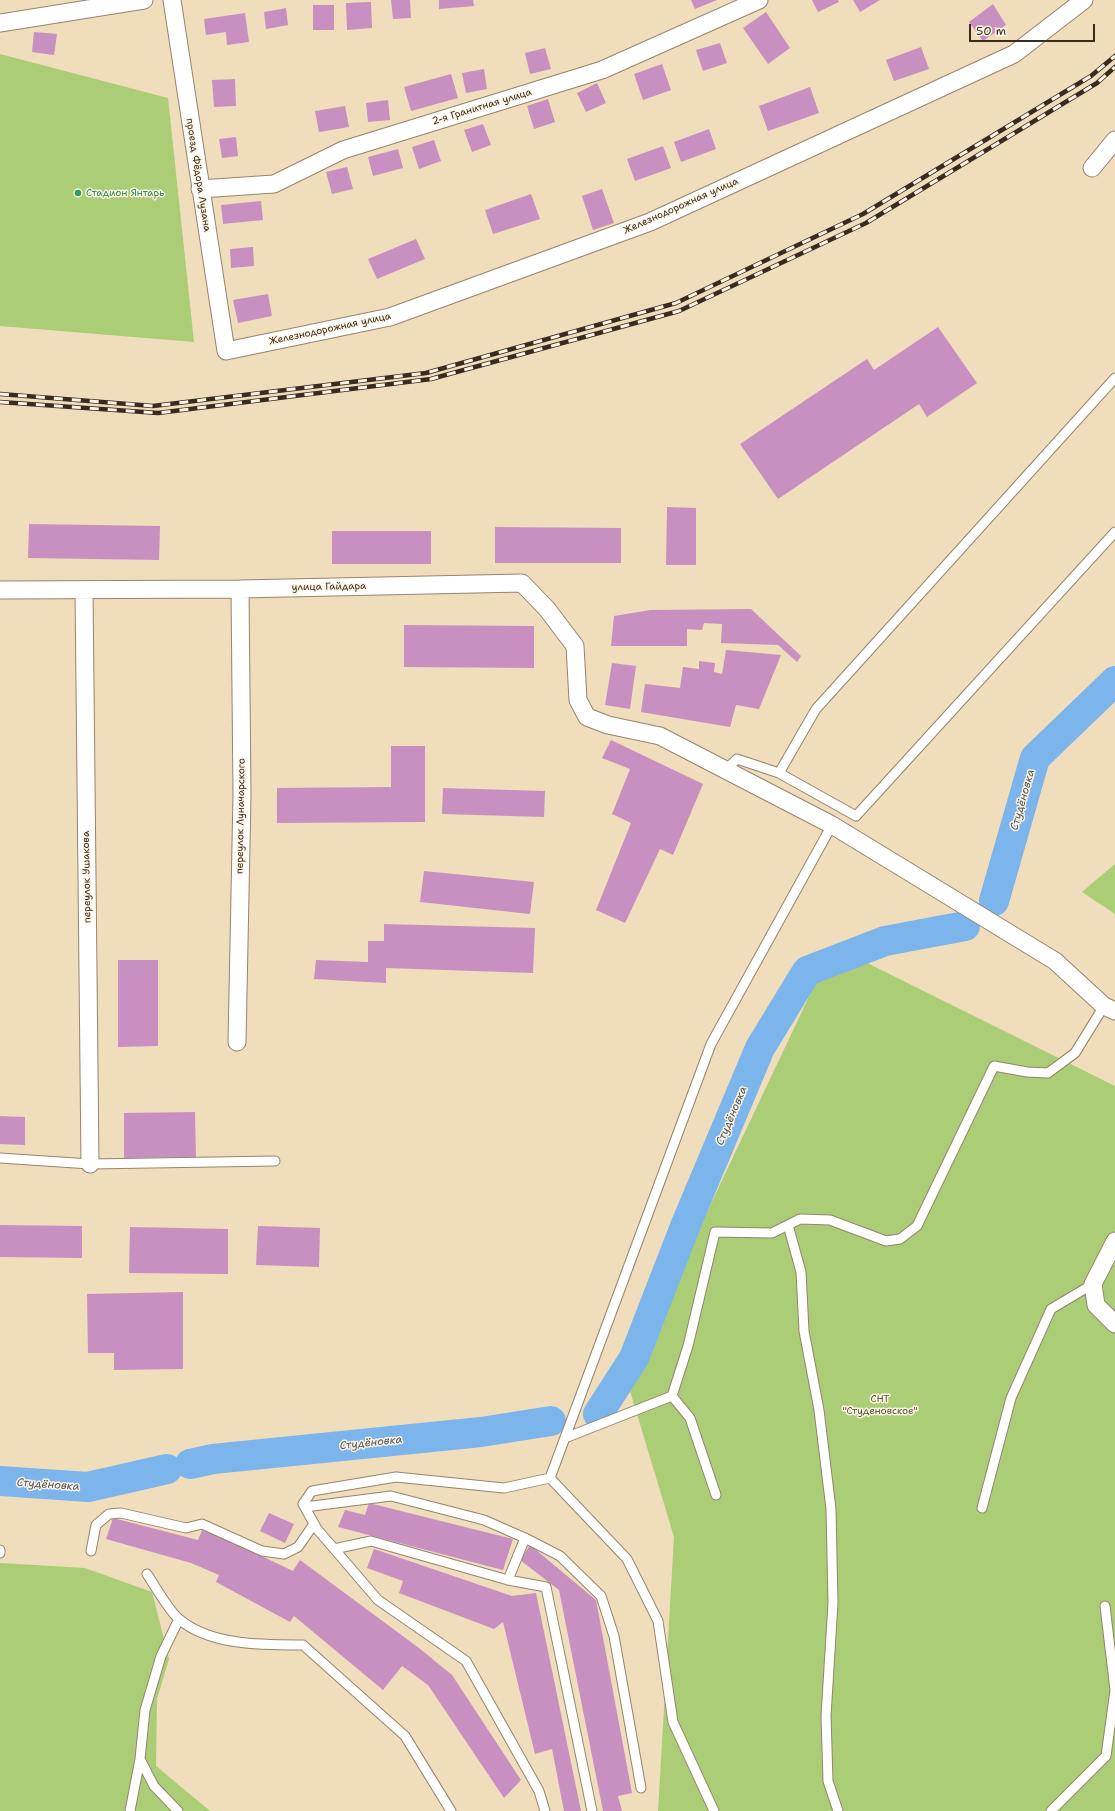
<!DOCTYPE html>
<html>
<head>
<meta charset="utf-8">
<style>
  body { margin:0 }
  #map { position:relative; width:1115px; height:1811px; overflow:hidden; background:#f0ddbc; font-family:"Shantell Sans",sans-serif }
  canvas { display:block }
  .scale { position:absolute; left:969px; top:24px; width:126px; height:18px; box-sizing:border-box; border:2px solid #3b2a1e; border-top:0; padding-left:5px; font-size:12px; line-height:14px; white-space:nowrap; color:#3b2a1e; -webkit-text-stroke:3px #fcf5e5; paint-order:stroke }
</style>
</head>
<body>
<div id="map">
<canvas width="1115" height="1811"></canvas>
<div class="scale">50 m</div>
</div>
<script>
const g = document.querySelector('canvas').getContext('2d');
g.lineJoin = 'round';
function paint(path, color) { g.fillStyle = color; g.fill(path, 'evenodd'); }
function trace(path, color, width, dash) { g.strokeStyle = color; g.lineWidth = width; g.lineCap = dash ? 'butt' : 'round'; g.setLineDash(dash || []); g.stroke(path); }
function drawText(font, color, halo, rows, align = 'center') {
  g.font = font + ' "Shantell Sans",sans-serif'; g.lineWidth = 3; g.setLineDash([]); g.textBaseline = 'middle'; g.strokeStyle = halo; g.fillStyle = color; for (const [text, x, y, turn = 0] of rows) {
    g.save(); g.translate(x, y); g.rotate((+turn || 0) * Math.PI / 180); g.textAlign = isNaN(turn) ? turn : align; if (halo) g.strokeText(text, 0, 0); g.fillText(text, 0, 0); g.restore();
  }
}
paint(new Path2D(`
  M0 54 168 98 194 342 0 326Z
  M1115 864V914L1082 892Z
  M833 946 1115 1086V1811H658L674 1537 627 1381Z
  M0 1563 85 1568 152 1592 169 1659 157 1699 156 1766 210 1811H0Z`), '#aacd76');
trace(new Path2D(`
  M994 901 1035 758 1115 681
  M598 1414 634 1358 686 1224 760 1048 807 971 885 941 965 926
  M190 1464 213 1459 481 1432 551 1421
  M0 1481 88 1487 167 1469`), '#7cb4ec', 30);
paint(new Path2D(`
  M391 0H410L411 18 393 19Z
  M439 0H473L474 6 439 9Z
  M691 0H717L695 9Z
  M812 0H838L839 2 818 12Z
  M853 0H880L860 12Z
  M371 2 372 28 347 30 346 3Z
  M993 4 1006 25 983 41 969 22Z
  M313 5H334V30H313Z
  M286 8 288 25 266 29 264 12Z
  M766 12 790 48 768 64 743 28Z
  M245 13 249 42 227 45 226 32 206 35 204 19Z
  M34 32 57 34 54 55 32 52Z
  M720 43 727 63 703 71 696 50Z
  M921 47 929 69 894 81 886 60Z
  M545 48 551 69 530 74 525 53Z
  M662 64 671 90 643 100 634 74Z
  M484 69 487 89 466 93 462 73Z
  M451 74 458 98 411 111 404 87Z
  M235 79 236 106 214 107 212 80Z
  M597 83 606 103 586 112 577 93Z
  M810 87 819 113 768 131 759 106Z
  M548 99 555 122 534 129 527 106Z
  M388 100 390 120 368 122 366 103Z
  M345 106 349 127 319 132 315 111Z
  M483 124 491 145 472 152 464 130Z
  M709 129 716 149 681 162 674 142Z
  M236 137 238 156 222 158 219 139Z
  M434 140 441 161 419 169 412 147Z
  M663 146 671 168 635 181 627 159Z
  M398 149 403 168 373 176 368 157Z
  M347 167 353 189 332 194 326 172Z
  M602 189 614 223 593 230 582 196Z
  M531 194 540 219 493 234 485 210Z
  M261 201 263 220 223 224 221 205Z
  M416 239 425 259 377 279 368 259Z
  M253 247 254 266 231 268 230 249Z
  M268 294 272 316 238 323 233 300Z
  M938 327 977 383 927 417 919 404 778 499 740 444 867 359 874 370Z
  M667 507 696 508V565H666Z
  M29 524 160 526 159 560 28 558Z
  M495 527 621 528V563H495Z
  M332 531H431V564H332Z
  M751 609 801 656 797 662 778 645 721 643 722 624 704 623 702 630 687 629V646H611L614 616 650 610Z
  M404 625 534 626V668L404 667Z
  M726 650 781 655 759 709 736 705 730 727 641 712 645 684 680 688 683 667 699 669V661L715 663 714 672 722 674Z
  M612 663 636 666 630 709 605 705Z
  M611 740 703 784 673 855 660 849 625 923 596 910 631 823 612 814 630 769 602 758Z
  M391 746H425V822L277 823V788L391 787Z
  M443 788 545 791 544 817 442 814Z
  M424 871 534 882 530 914 420 902Z
  M384 924 535 928 533 973 386 968V983L314 979 316 960 368 962V941H384Z
  M118 960H158V1046L118 1047Z
  M195 1112 196 1157 124 1158V1113Z
  M0 1116 25 1117V1145L0 1144Z
  M0 1225 82 1226V1258L0 1257Z
  M258 1226 320 1228 319 1267 256 1265Z
  M130 1227 228 1229V1274L129 1273Z
  M183 1292V1369L114 1370V1353H88L87 1294Z
  M369 1503 513 1539 503 1570 338 1527 345 1510 365 1515Z
  M269 1513 294 1524 285 1543 260 1531Z
  M113 1518 198 1540 203 1528 293 1571 300 1560 419 1648 452 1675 521 1780 504 1798 428 1685 402 1666 383 1690 294 1616 290 1622 216 1582 219 1575 191 1563 106 1539Z
  M530 1545 596 1600 632 1793 618 1796 622 1811H603L559 1590 520 1560Z
  M374 1549 512 1596 536 1593 581 1811H564L552 1749 535 1754 503 1622 494 1629 399 1593 403 1581 367 1568Z`), '#c890c0');
const lane = new Path2D(`
  M725 770 737 759 779 773 816 709 1115 378
  M779 773 856 816 1115 532
  M0 1158 90 1164 275 1161
  M788 1225 801 1272 804 1331 819 1410 831 1509 833 1603 826 1716 828 1781 838 1811
  M672 1396 690 1418 716 1495
  M565 1438 672 1396 688 1346 715 1232 772 1233 800 1219 830 1220 886 1241 900 1239 917 1226 994 1066 1027 1072 1048 1073 1075 1053 1104 1006
  M305 1507 391 1496 484 1520 525 1538 560 1556 601 1596 614 1636 641 1788
  M982 1508 1011 1398 1051 1309 1093 1284
  M334 1549 371 1541 508 1580 546 1587 592 1811
  M91 1551 96 1525 109 1514 121 1513 186 1528 202 1524 262 1551 284 1554 298 1547 314 1524
  M0 1553V1550
  M147 1574C155 1586 169 1611 179 1619 210 1646 265 1645 303 1645L405 1736 451 1811
  M508 1580 525 1538
  M140 1759 154 1786 178 1811
  M130 1811 140 1759 145 1710 161 1656 179 1619
  M545 1811 539 1791 466 1661 378 1600 317 1529 303 1504 312 1491 396 1477 504 1488 550 1478
  M714 1811 673 1722 658 1621 627 1559 550 1478 711 1044 832 825
  M1051 1811 1106 1756 1115 1690 1105 1606`);
const street = new Path2D(`
  M172 0 226 351 390 317 650 222 1014 54 1084 0
  M0 23 144 0
  M1092 168 1115 140
  M200 189 274 184 343 150 602 70 759 0
  M0 590 240 589 522 583 547 609 575 646 578 700 587 717 608 725 660 736 832 825 1055 961 1104 1006 1115 1011
  M84 590 90 1164
  M237 1042 242 795 240 589
  M1115 1241 1093 1284 1096 1305 1115 1324`);
trace(lane, '#96846d', 11);
trace(street, '#96846d', 19);
trace(lane, '#fff', 9);
trace(street, '#fff', 17);
const rail = new Path2D(`
  M0 394 153 406 426 373 676 303 863 214 1091 76 1115 56
  M0 402 158 413 431 379 679 311 866 223 1097 83 1115 67`);
trace(rail, '#3b2a1e', 4.5);
trace(rail, '#fcf5e5', 3, [9]);
for (const [x, y, r, color] of [
  [78,193,4,"#2e9e5b"]
]) { const dot = new Path2D(); dot.arc(x, y, r, 0, 2 * Math.PI); g.fillStyle = color; g.fill(dot); trace(dot, '#fcf5e5', 1.5); }
drawText('10px', '#3b2a1e', '#fcf5e5', [
  ["2-я Гранитная улица",482,107,-17],
  ["проезд Фёдора Лузана",198,175,81],
  ["Железнодорожная улица",681,206,-24],
  ["Железнодорожная улица",330,329,-12],
  ["улица Гайдара",329,587,-1],
  ["переулок Луначарского",241,816,-89],
  ["переулок Ушакова",87,877,-91]
]);
drawText('10px', '#27864d', '#fcf5e5', [
  ["Стадион Янтарь",86,193]
], 'left');
drawText('10px', '#575334', '#fcf5e5', [
  ["СНТ",880,1399],
  ["\"Студеновское\"",880,1411]
]);
drawText('italic 11px', '#4e535c', '#fcf5e5', [
  ["Студёновка",1023,800,-74],
  ["Студёновка",732,1116,-67],
  ["Студёновка",371,1443,-6],
  ["Студёновка",48,1485,4]
]);
</script>
</body>
</html>
